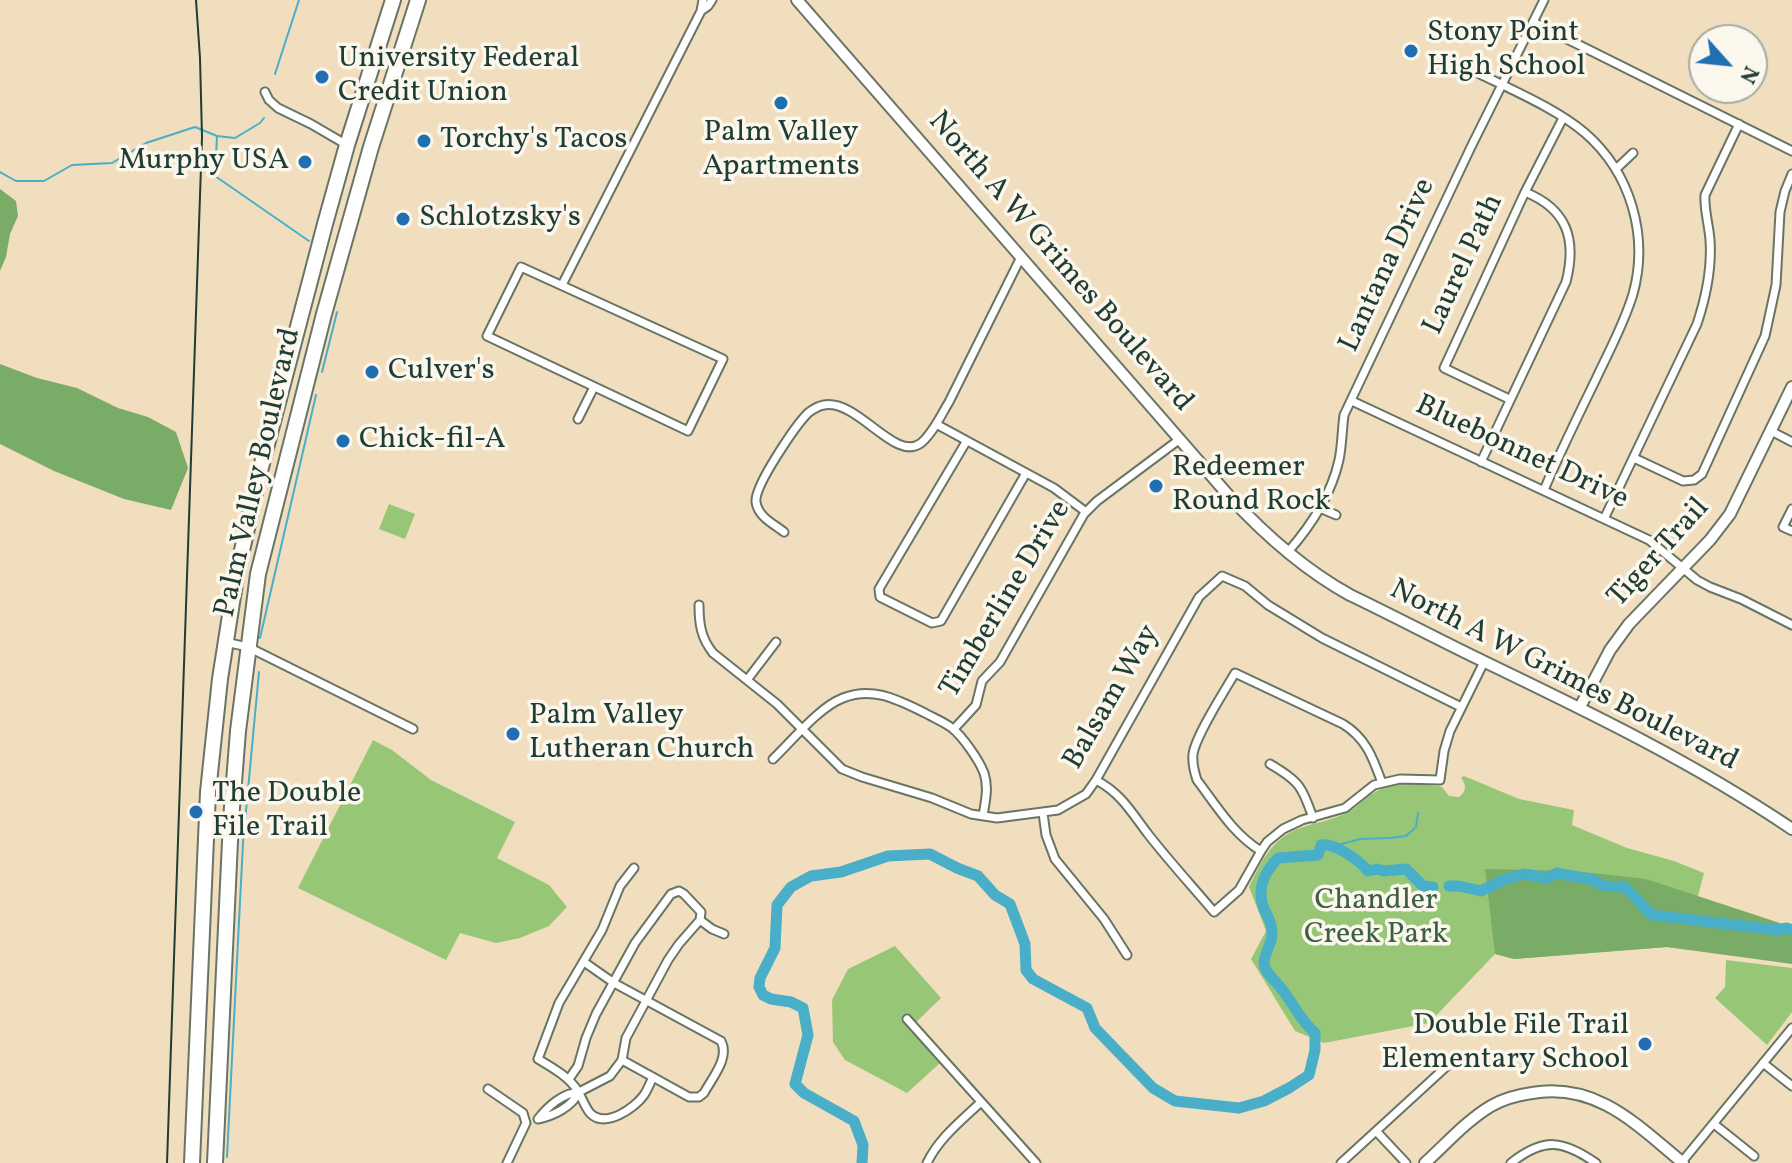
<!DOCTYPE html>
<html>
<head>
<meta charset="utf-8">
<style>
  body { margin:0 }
  #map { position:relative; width:1792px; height:1163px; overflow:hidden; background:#f1debf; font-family:Vollkorn,serif }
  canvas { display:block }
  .north { position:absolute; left:1688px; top:24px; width:80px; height:80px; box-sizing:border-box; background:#fbf7ec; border:2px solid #a3ada2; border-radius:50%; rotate:117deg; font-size:22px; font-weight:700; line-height:32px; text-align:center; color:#1f3d34 }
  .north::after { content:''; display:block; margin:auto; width:28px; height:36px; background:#1f6fb2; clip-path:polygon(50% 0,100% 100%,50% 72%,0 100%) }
</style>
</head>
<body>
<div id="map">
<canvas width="1792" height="1163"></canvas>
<div class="north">N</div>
</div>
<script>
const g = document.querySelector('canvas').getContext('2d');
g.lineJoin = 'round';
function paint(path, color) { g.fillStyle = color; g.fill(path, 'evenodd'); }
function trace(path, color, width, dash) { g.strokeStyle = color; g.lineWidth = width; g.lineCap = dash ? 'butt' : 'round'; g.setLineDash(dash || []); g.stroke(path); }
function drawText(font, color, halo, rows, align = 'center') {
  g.font = font + ' Vollkorn,serif'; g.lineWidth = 7; g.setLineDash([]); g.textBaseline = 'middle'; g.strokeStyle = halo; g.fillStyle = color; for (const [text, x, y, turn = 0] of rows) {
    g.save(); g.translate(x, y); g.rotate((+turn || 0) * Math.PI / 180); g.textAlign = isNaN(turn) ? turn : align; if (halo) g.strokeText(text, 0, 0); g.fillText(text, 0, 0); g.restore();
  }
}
paint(new Path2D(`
  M389 504 415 514 405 539 379 529Z
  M373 740 392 750 431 780 515 822 497 858 549 885 567 907 549 926 520 938 496 943 460 933 446 960 298 888Z
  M1464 776 1519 799 1574 810 1572 825 1627 848 1674 861 1704 873 1698 896 1689 950 1667 947 1514 959 1495 954 1429 1023 1324 1043 1295 1031 1251 959 1266 931 1249 887C1261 862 1272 838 1300 828 1314 823 1328 821 1342 815 1354 811 1361 801 1372 794 1391 780 1416 784 1438 786L1442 787 1449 796 1459 797C1466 792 1467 785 1461 778Z
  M895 946 941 998 909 1029 940 1063 907 1093 845 1060 833 1042 832 1000 848 969Z
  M1726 960 1792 968V1012L1767 1045 1715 998 1725 987Z`), '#97c776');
paint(new Path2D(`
  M0 189 16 201 18 216 10 234 6 257 0 271Z
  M0 364 37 378 77 388 118 408 148 417 176 432 188 468 171 510 124 499 54 471 0 444Z
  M1485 869 1574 871 1646 879 1792 927V964L1667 947 1514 959 1495 954Z`), '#79ac67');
trace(new Path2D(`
  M275 74 299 0
  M217 136 215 176 309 241
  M0 172 16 181H44L72 165 112 163 146 143 195 127 217 136 235 138 260 123 264 118
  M322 372 337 312
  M260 638 316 395
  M1334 846 1360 839 1390 838 1406 836 1416 827 1418 813
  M227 1157 243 843 259 672`), '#49aec8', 2);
trace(new Path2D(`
  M1449 886H1459L1481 891 1503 880 1524 874 1547 878 1557 873 1593 880 1604 886 1625 887 1652 915 1777 930 1787 928 1792 930
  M862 1163 863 1145 854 1121 804 1093 795 1084 808 1035 803 1008 791 1002 771 999 763 995 759 987 760 978 775 948 777 905 791 887 811 876 841 872 888 856 930 854 957 868 978 876 995 895 1010 904 1025 944 1026 970 1033 979 1087 1008 1095 1028 1153 1088 1175 1101 1239 1108 1264 1101 1289 1088 1309 1075 1315 1050V1033C1300 1020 1293 1003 1281 988 1275 980 1265 974 1264 963 1264 953 1273 943 1272 932 1272 924 1268 916 1264 909 1256 889 1264 873 1278 858L1318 855 1321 845C1335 843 1359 860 1368 871L1377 869 1384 871 1406 869 1423 886 1433 887`), '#49aec8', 11);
const street = new Path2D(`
  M701 11 708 6 712 0
  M1533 22 1792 151
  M1478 73C1512 90 1557 109 1585 133 1631 173 1649 236 1633 294 1624 324 1609 351 1596 379 1578 416 1560 452 1544 490
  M265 92 269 100 278 108 311 124 347 145
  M1616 169 1633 153
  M521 267 723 359 688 431 487 336Z
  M562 285 701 11 703 0
  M1509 399 1444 368 1525 192 1563 118
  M1352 401 1649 540 1697 580 1710 587 1741 599 1792 625
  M578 419 594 387
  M936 424 1054 488 1086 512
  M1771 431 1792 442
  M966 442 879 589 880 597 932 623 941 621 1026 473
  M1634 458 1683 481 1694 480 1702 474 1765 336 1776 285 1780 212 1785 191 1792 174
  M1481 462 1566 282C1577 239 1567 209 1525 192
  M1320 508 1336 515
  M1792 509 1783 527 1792 531
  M1604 519 1697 324C1706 297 1712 269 1710 240 1709 225 1704 210 1705 195L1739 124
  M784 532C774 524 758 517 756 502 754 486 796 425 808 413 813 409 818 406 824 405 858 399 895 463 921 443 933 433 941 415 949 402L1021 257
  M1287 553C1311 526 1331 496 1339 460 1342 446 1342 430 1344 415L1471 147 1544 0
  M699 605C699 624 701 638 713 653L777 704 842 769 862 777 932 798 971 814 997 818 1058 810 1086 794 1096 780 1199 597 1222 576 1245 586 1268 605 1322 638 1461 707
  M225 642 248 647 413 729
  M747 680 776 642
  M954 729 976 705 982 681 1000 662 1084 514 1097 501 1180 439
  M773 759C792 741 819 707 843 698 873 686 898 700 925 713 934 718 944 722 952 728 963 737 979 760 984 773 989 788 985 802 983 816
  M1270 764C1299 781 1302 786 1313 818
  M1096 780C1122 794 1131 812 1148 834 1169 861 1192 886 1214 912L1239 890 1261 851 1267 842 1283 829 1302 820 1345 808 1374 785 1400 779 1440 780 1444 751 1450 731 1484 662
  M1043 813 1046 835 1055 859 1104 919 1127 955
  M1261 851C1233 834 1216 805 1197 780 1194 771 1192 763 1193 754 1196 735 1224 692 1235 673L1343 724C1366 738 1373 758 1382 783
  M634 868 620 886 602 930 559 1003 538 1059C553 1068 568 1076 578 1091 582 1098 585 1107 590 1113 605 1129 635 1108 644 1095 648 1089 650 1083 653 1077
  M700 920 712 929 724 934
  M584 962 614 983 721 1041C730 1058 712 1078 704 1093L699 1097H689L622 1060
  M907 1019 1036 1163
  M1763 1063 1792 1086
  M569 1079 578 1066 586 1038 596 1014 635 943 671 894 679 891 684 894 701 912 700 920 679 944 668 960 626 1038 622 1060 610 1076 579 1092
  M488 1089 523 1113 526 1123 507 1163
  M579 1092C572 1107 553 1116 538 1119 548 1106 563 1093 579 1092Z
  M1714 1124 1754 1156
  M1376 1131 1406 1163
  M927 1163C939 1138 961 1121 981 1102
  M1341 1163 1447 1066
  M1511 1163C1544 1137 1563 1140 1596 1163
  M1681 1163 1792 1028`);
const secondary = new Path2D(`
  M797 0 1229 496C1265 535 1303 569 1350 595 1396 617 1441 641 1487 663 1593 714 1694 763 1792 829
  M1580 707 1610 650 1629 624 1710 540 1730 514 1792 387
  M1425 1163C1446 1144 1466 1121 1491 1106 1503 1099 1518 1095 1532 1093 1597 1082 1637 1125 1683 1163`);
const highway = new Path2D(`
  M192 1163 208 792 220 679 236 577 260 471 325 224 347 145 393 0
  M215 1163 231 820 238 731 258 574 324 314 371 147 418 0`);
trace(street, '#687565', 11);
trace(secondary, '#687565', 14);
trace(highway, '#687565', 18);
trace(street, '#fff', 7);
trace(secondary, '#fff', 10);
trace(highway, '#fff', 14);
trace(new Path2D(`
  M167 1163 202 137 200 58 196 0`), '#1f3d34', 2);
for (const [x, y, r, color] of [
  [1411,51,8,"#1f6fb2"],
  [322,77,8,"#1f6fb2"],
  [781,103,8,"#1f6fb2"],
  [424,141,8,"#1f6fb2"],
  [305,162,8,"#1f6fb2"],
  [403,219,8,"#1f6fb2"],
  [372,372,8,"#1f6fb2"],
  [343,441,8,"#1f6fb2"],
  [1156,486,8,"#1f6fb2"],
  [513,734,8,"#1f6fb2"],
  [196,812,8,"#1f6fb2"],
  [1645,1044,8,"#1f6fb2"]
]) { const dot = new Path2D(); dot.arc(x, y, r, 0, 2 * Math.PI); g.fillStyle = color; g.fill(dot); trace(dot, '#fbf7ec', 3); }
drawText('30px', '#1f3d34', '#fbf7ec', [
  ["Stony Point",1427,34],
  ["High School",1427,68],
  ["University Federal",338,60],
  ["Credit Union",338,94],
  ["Palm Valley",781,134,"center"],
  ["Apartments",781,168,"center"],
  ["Torchy's Tacos",440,141],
  ["Murphy USA",289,162,"right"],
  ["Schlotzsky's",419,219],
  ["Culver's",388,372],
  ["Chick-fil-A",359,441],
  ["Redeemer",1172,469],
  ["Round Rock",1172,503],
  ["Palm Valley",529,717],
  ["Lutheran Church",529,751],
  ["The Double",212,795],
  ["File Trail",212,829],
  ["Double File Trail",1629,1027,"right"],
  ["Elementary School",1629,1061,"right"]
], 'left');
drawText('30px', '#1f3d34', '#fbf7ec', [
  ["North A W Grimes Boulevard",1059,263,49],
  ["Laurel Path",1465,265,-65],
  ["Lantana Drive",1389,266,-65],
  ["Bluebonnet Drive",1521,454,25],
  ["Palm Valley Boulevard",260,473,-77],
  ["Tiger Trail",1660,554,-48],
  ["Timberline Drive",1007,600,-59],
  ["North A W Grimes Boulevard",1563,677,27],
  ["Balsam Way",1113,698,-60]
]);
drawText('30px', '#3d6044', '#fbf7ec', [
  ["Chandler",1376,902],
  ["Creek Park",1376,936]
]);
</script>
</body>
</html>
